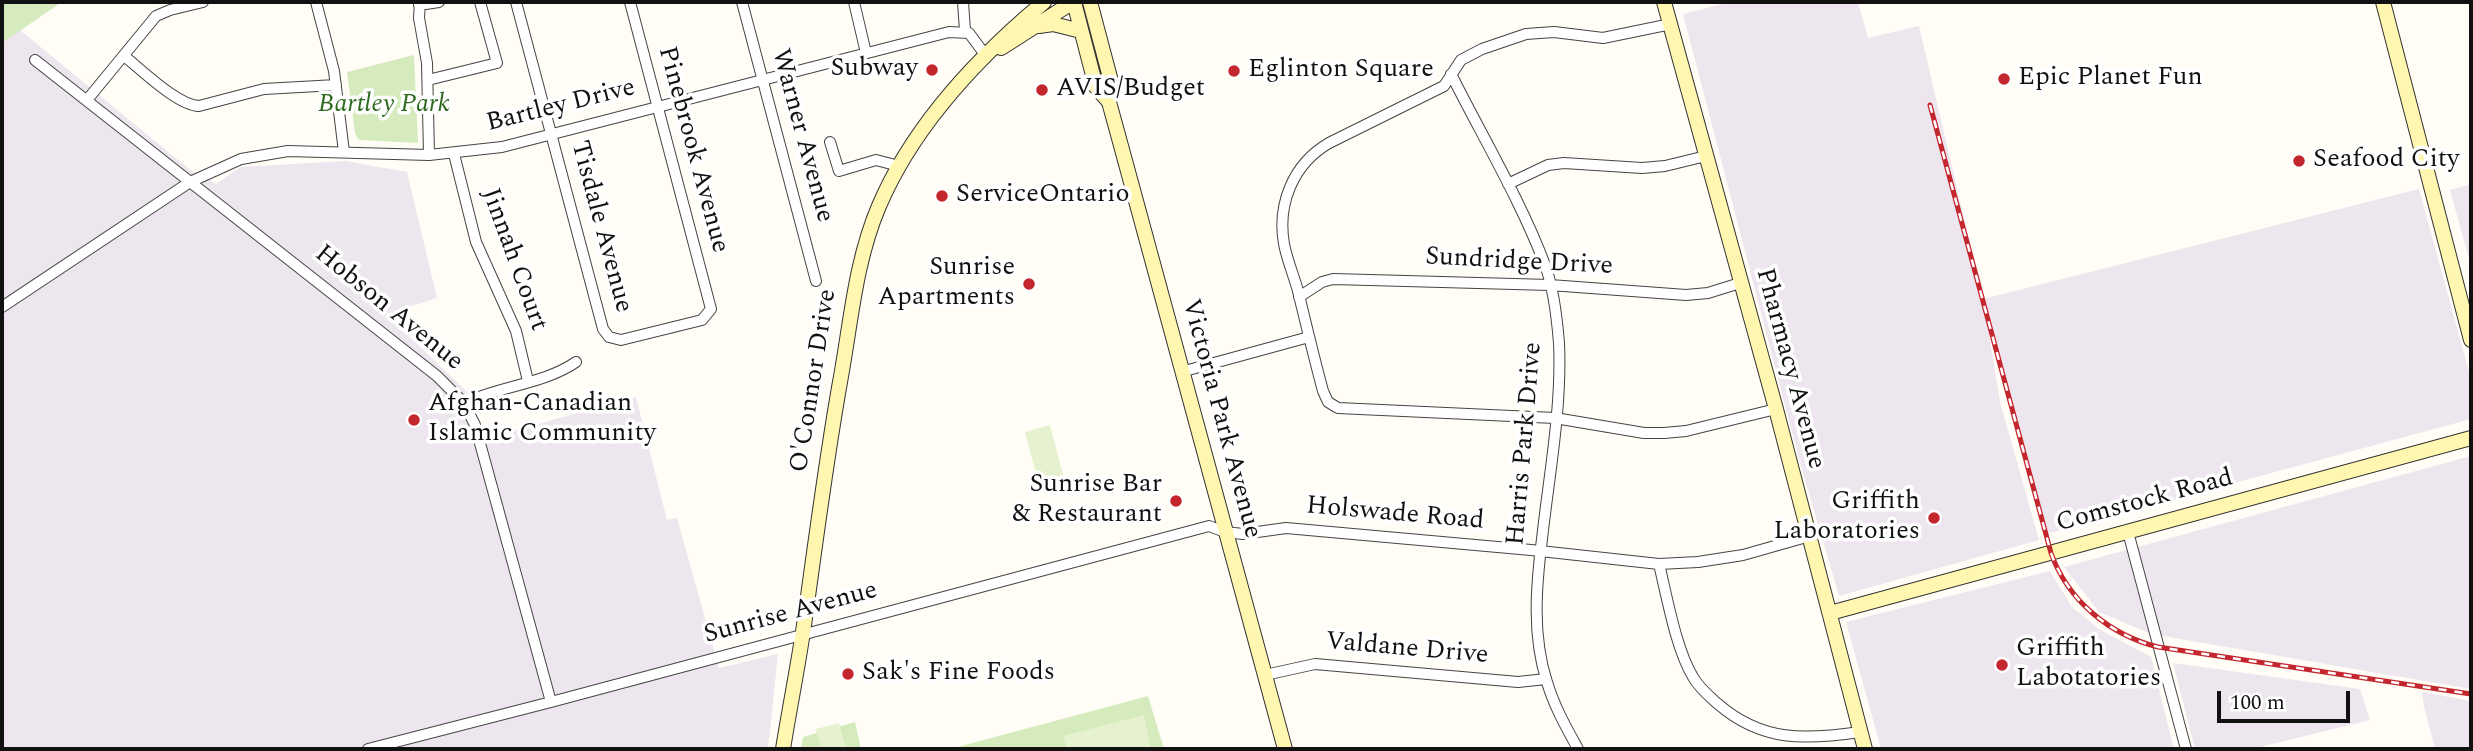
<!DOCTYPE html>
<html>
<head>
<meta charset="utf-8">
<style>
  body { margin:0 }
  #map { position:relative; width:2473px; height:751px; overflow:hidden; background:#fffdf5; font-family:Spectral,serif }
  canvas { display:block }
  .frame { position:absolute; inset:0; border:4px solid #111; pointer-events:none }
  .scale { position:absolute; left:2217px; top:691px; width:133px; height:32px; box-sizing:border-box; border:4px solid #111; border-top:0; padding-left:9px; font-size:21px; line-height:24px; white-space:nowrap; color:#111; -webkit-text-stroke:5px #fff; paint-order:stroke }
</style>
</head>
<body>
<div id="map">
<canvas width="2473" height="751"></canvas>
<div class="frame"></div>
<div class="scale">100 m</div>
</div>
<script>
const g = document.querySelector('canvas').getContext('2d');
g.lineJoin = 'round';
function paint(path, color) { g.fillStyle = color; g.fill(path, 'evenodd'); }
function trace(path, color, width, dash) { g.strokeStyle = color; g.lineWidth = width; g.lineCap = dash ? 'butt' : 'round'; g.setLineDash(dash || []); g.stroke(path); }
function drawText(font, color, halo, rows, align = 'center') {
  g.font = font + ' Spectral,serif'; g.lineWidth = 7; g.setLineDash([]); g.textBaseline = 'middle'; g.strokeStyle = halo; g.fillStyle = color; for (const [text, x, y, turn = 0] of rows) {
    g.save(); g.translate(x, y); g.rotate((+turn || 0) * Math.PI / 180); g.textAlign = isNaN(turn) ? turn : align; if (halo) g.strokeText(text, 0, 0); g.fillText(text, 0, 0); g.restore();
  }
}
paint(new Path2D(`
  M1730 2H1858L1868 38 1919 26 1983 299 2419 189 2471 379V419L2046 534 1985 309 2000 402 2039 540 1839 596 1799 459 1683 14Z
  M20 30 189 169 216 184 240 167 345 161 407 172 437 298 386 314 466 391 487 438 636 397 667 520 677 518 719 668 778 654 768 749H2V43Z
  M2471 184V266L2450 190Z
  M2471 456V689L2151 634 2099 612 2064 567Z
  M2050 571 2072 607 2099 629 2151 657 2174 749H1881L1846 622Z
  M2173 663 2360 689 2370 720 2252 749H2195Z
  M2422 692 2471 701V749H2435L2424 706Z`), '#eee6ef');
paint(new Path2D(`
  M2 2H62L2 43Z
  M414 55 418 143 359 140 355 133 347 72Z
  M1148 696 1164 749H950Z
  M855 722 861 749H801L803 737Z`), '#d5ebbd');
paint(new Path2D(`
  M1050 425 1063 475 1038 481 1025 432Z
  M1144 715 1151 749H1067L1063 736Z
  M839 723 846 749H821L816 729Z`), '#e6f2cf');
const street = new Path2D(`
  M316 2 334 71 344 152
  M420 2 419 18 427 63 429 155
  M516 2 603 329 609 337 621 340 702 320 711 309 630 2
  M742 2 816 281
  M854 2 866 53
  M963 2 965 31
  M419 5 439 2
  M1671 24 1603 38 1554 32 1526 34 1482 49 1461 60 1444 86 1329 143C1293 164 1277 204 1284 244 1287 260 1294 276 1298 291 1306 324 1314 358 1323 391L1328 402 1338 408 1555 418 1644 433H1664L1686 431 1776 409
  M124 56C142 70 177 105 199 106L264 89 336 85
  M35 60 437 376 464 403 475 425 551 702
  M1451 74C1482 136 1521 201 1545 265 1554 289 1557 318 1559 343 1562 408 1549 475 1542 539 1536 587 1532 636 1547 682 1554 706 1566 727 1578 749
  M428 80 497 63 480 2
  M87 100 156 16 170 10 203 2
  M830 142 839 171 876 160 899 166
  M454 154 476 242 516 331 528 381
  M1508 184 1548 165 1564 163 1642 168 1665 166 1706 156
  M1299 297 1322 282 1333 279 1550 285 1686 295 1708 293 1740 283
  M2 307 190 182 241 159 288 151 429 155 502 147 949 32 969 33 986 56
  M1181 372 1309 337
  M464 403C500 386 544 384 576 362
  M2128 532 2186 749
  M1659 564C1667 597 1676 649 1693 677 1699 688 1709 696 1718 704 1762 742 1805 740 1860 732
  M1265 675 1315 664 1518 682 1546 679
  M368 749 551 702 1209 526 1225 532 1243 534 1286 528 1531 550 1659 564 1698 562 1743 555 1810 536`);
const secondary = new Path2D(`
  M1074 2 1096 87 1109 102 1120 142 1285 749
  M1090 2 1112 85 1109 102
  M1664 2 1776 409 1865 749
  M2383 2 2471 340
  M1039 26 1053 24 1081 31
  M1001 48 1073 2
  M1830 613 2471 438
  M783 749C790 705 799 662 805 618 816 539 826 461 840 382 851 323 855 262 879 206 913 126 978 57 1044 2`);
trace(street, '#444', 12);
trace(secondary, '#333', 16);
trace(street, '#fff', 10);
trace(secondary, '#fff6b0', 14);
const rail = new Path2D(`
  M1930 105 2051 553C2068 601 2110 635 2158 647L2471 694`);
trace(rail, '#c4262e', 5);
trace(rail, '#fff', 2.5, [8]);
for (const [x, y, r, color] of [
  [932,70,7,"#c4262e"],
  [1234,71,7,"#c4262e"],
  [2004,79,7,"#c4262e"],
  [1042,90,7,"#c4262e"],
  [2299,161,7,"#c4262e"],
  [942,196,7,"#c4262e"],
  [1029,284,7,"#c4262e"],
  [414,420,7,"#c4262e"],
  [1176,501,7,"#c4262e"],
  [1934,518,7,"#c4262e"],
  [2002,665,7,"#c4262e"],
  [848,674,7,"#c4262e"]
]) { const dot = new Path2D(); dot.arc(x, y, r, 0, 2 * Math.PI); g.fillStyle = color; g.fill(dot); trace(dot, '#fff', 2.5); }
drawText('26px', '#111', '#fff', [
  ["Subway",918,70,"right"],
  ["Eglinton Square",1248,71],
  ["Epic Planet Fun",2018,79],
  ["AVIS/Budget",1056,90],
  ["Seafood City",2313,161],
  ["ServiceOntario",956,196],
  ["Sunrise",1015,269,"right"],
  ["Apartments",1015,299,"right"],
  ["Afghan-Canadian",428,405],
  ["Islamic Community",428,435],
  ["Sunrise Bar",1162,486,"right"],
  ["& Restaurant",1162,516,"right"],
  ["Griffith",1920,503,"right"],
  ["Laboratories",1920,533,"right"],
  ["Griffith",2016,650],
  ["Labotatories",2016,680],
  ["Sak's Fine Foods",862,674]
], 'left');
drawText('italic 26px', '#2f6b1f', '#fff', [
  ["Bartley Park",384,106]
]);
drawText('26px', '#111', '#fff', [
  ["Bartley Drive",561,107,-14],
  ["Warner Avenue",801,136,75],
  ["Pinebrook Avenue",692,150,75],
  ["Tisdale Avenue",600,227,75],
  ["Jinnah Court",513,260,70],
  ["Sundridge Drive",1519,263,3],
  ["Hobson Avenue",388,309,39],
  ["Pharmacy Avenue",1789,369,75],
  ["O'Connor Drive",815,381,-81],
  ["Victoria Park Avenue",1220,419,75],
  ["Harris Park Drive",1526,444,-85],
  ["Comstock Road",2145,502,-15],
  ["Holswade Road",1395,515,5],
  ["Sunrise Avenue",791,614,-15],
  ["Valdane Drive",1407,650,5]
]);
</script>
</body>
</html>
